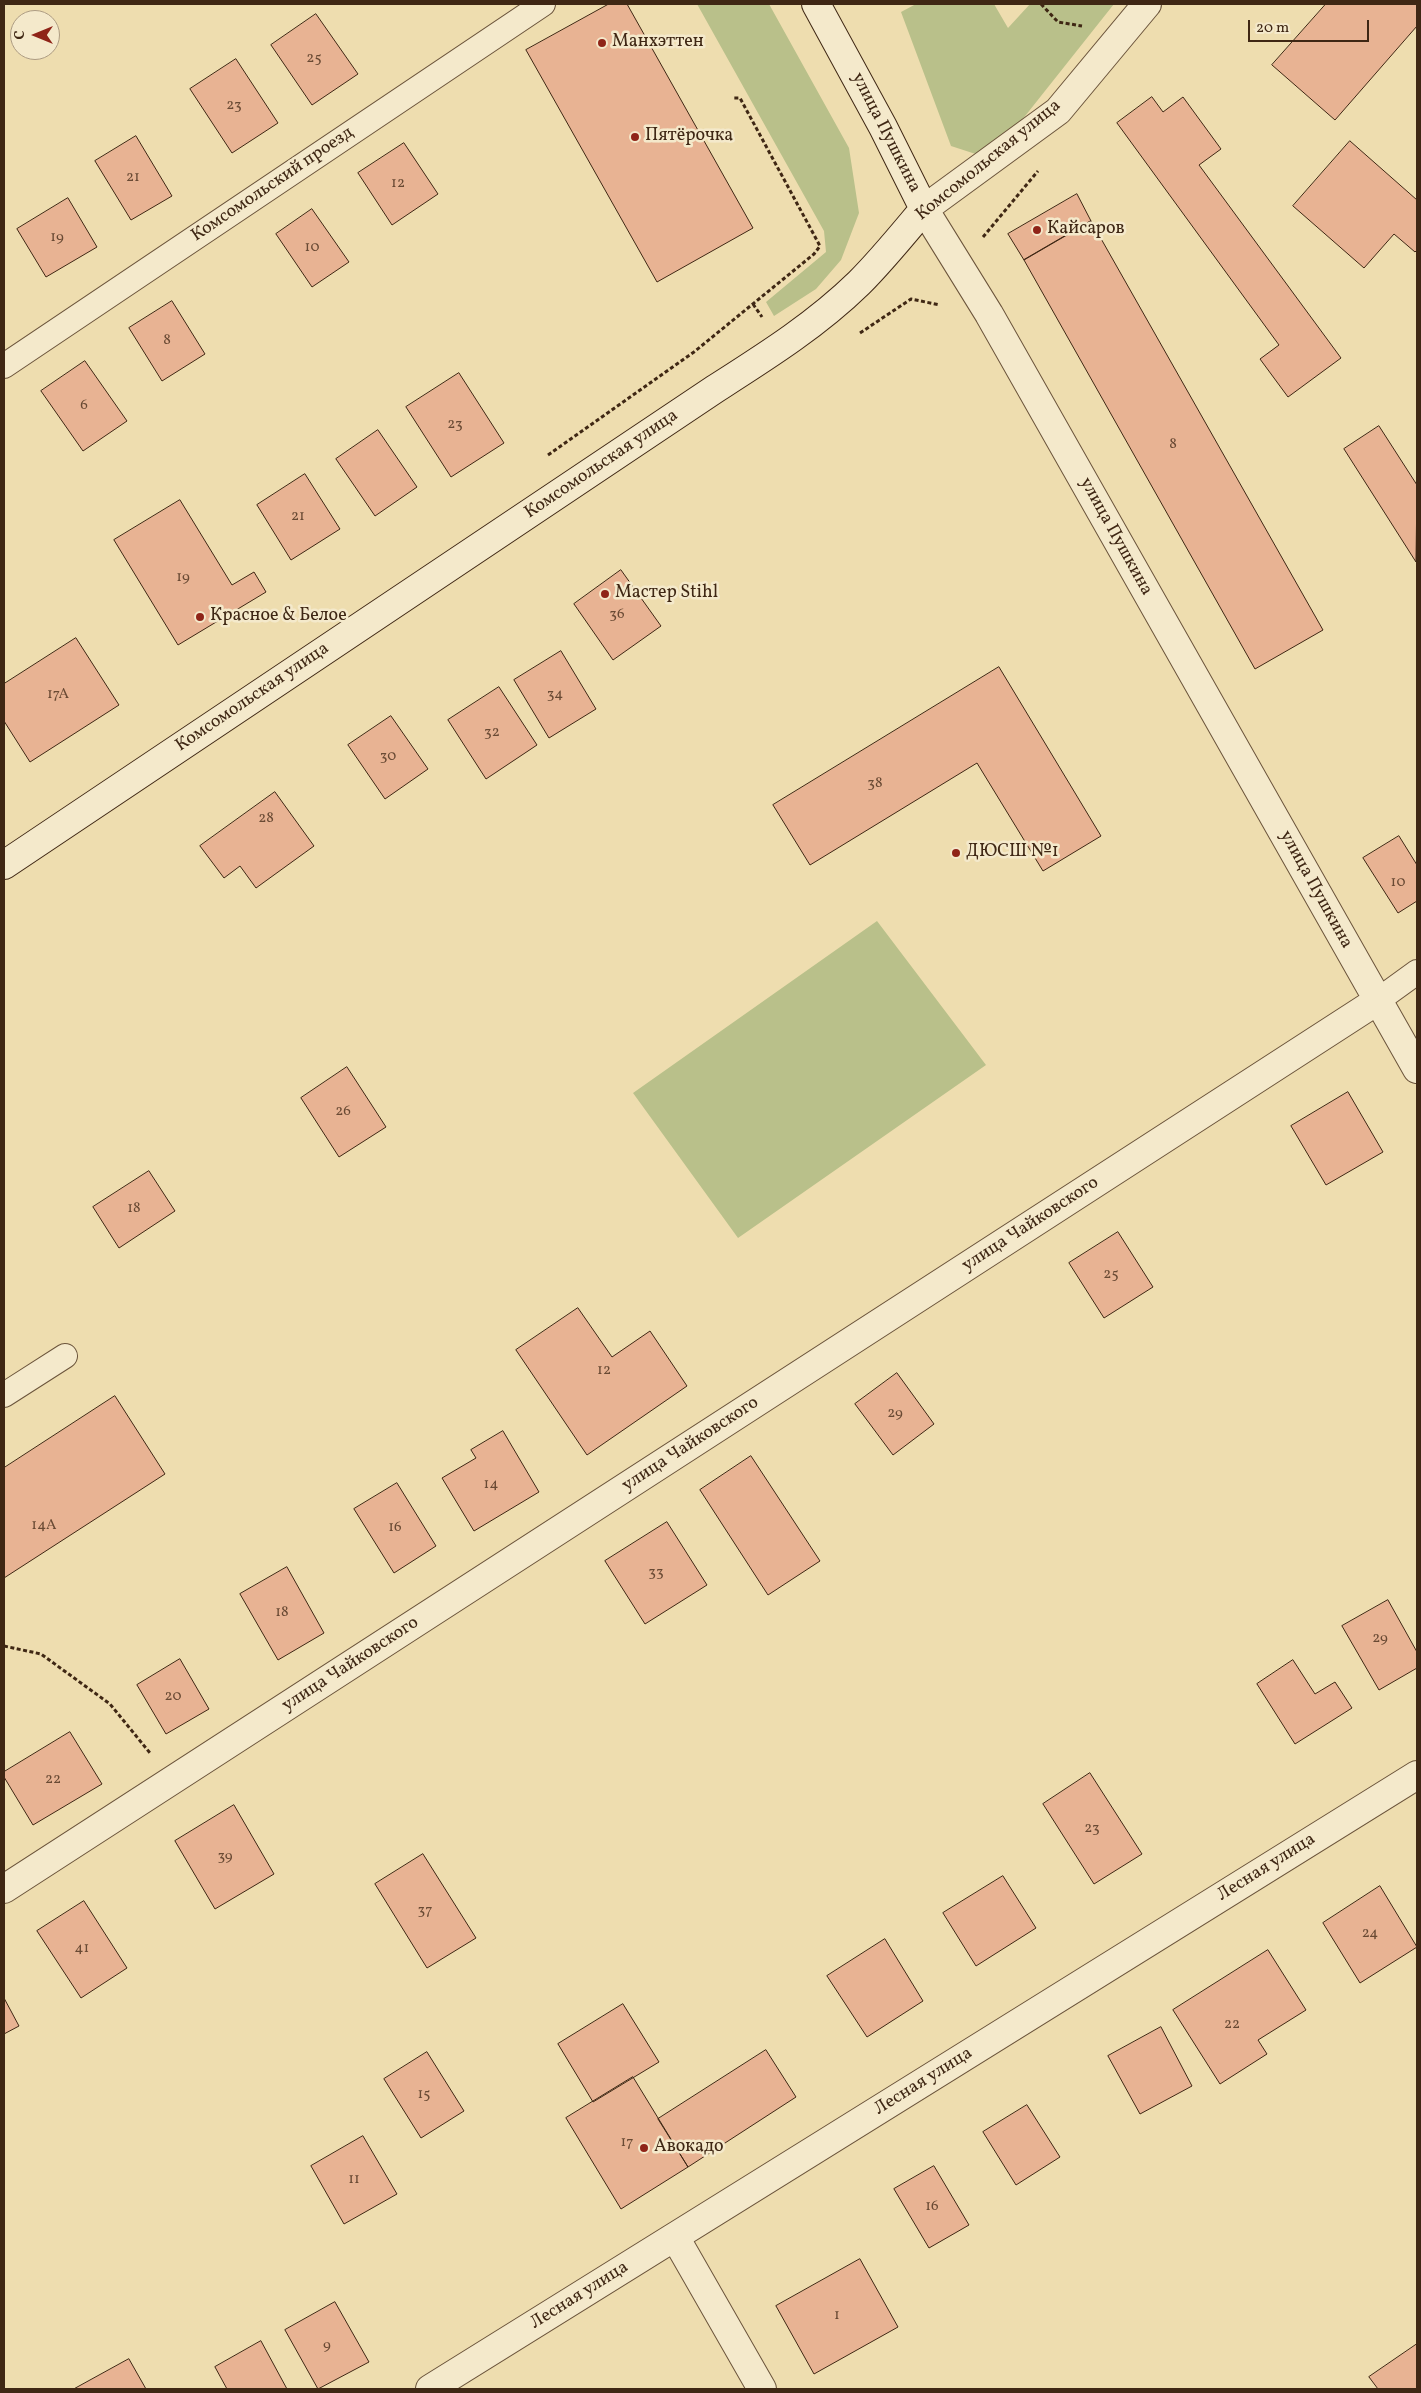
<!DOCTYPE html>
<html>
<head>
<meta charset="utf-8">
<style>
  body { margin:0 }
  #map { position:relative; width:1421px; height:2393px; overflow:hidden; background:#eeddaf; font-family:Vollkorn,serif }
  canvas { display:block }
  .frame { position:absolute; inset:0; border:5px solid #3f2714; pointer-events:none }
  .north { position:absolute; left:10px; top:10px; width:50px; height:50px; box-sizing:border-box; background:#f4e9cb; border:1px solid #ac9b82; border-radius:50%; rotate:270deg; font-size:14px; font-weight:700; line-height:20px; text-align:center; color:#3f2714 }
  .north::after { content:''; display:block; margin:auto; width:18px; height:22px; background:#8f2418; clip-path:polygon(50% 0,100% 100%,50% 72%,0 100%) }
  .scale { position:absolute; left:1248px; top:20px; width:121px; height:22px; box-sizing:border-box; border:2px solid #3f2714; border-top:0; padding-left:6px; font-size:15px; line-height:18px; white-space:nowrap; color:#3f2714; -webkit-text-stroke:4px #f4e9cb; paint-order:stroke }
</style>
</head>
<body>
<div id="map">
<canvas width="1421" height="2393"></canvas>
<div class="frame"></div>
<div class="north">С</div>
<div class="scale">20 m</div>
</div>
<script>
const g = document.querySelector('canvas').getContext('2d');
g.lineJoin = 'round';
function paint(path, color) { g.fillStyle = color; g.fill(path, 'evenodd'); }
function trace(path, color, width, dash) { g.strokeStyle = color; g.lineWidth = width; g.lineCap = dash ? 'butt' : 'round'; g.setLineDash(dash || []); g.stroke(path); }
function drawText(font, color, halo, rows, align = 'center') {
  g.font = font + ' Vollkorn,serif'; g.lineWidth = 5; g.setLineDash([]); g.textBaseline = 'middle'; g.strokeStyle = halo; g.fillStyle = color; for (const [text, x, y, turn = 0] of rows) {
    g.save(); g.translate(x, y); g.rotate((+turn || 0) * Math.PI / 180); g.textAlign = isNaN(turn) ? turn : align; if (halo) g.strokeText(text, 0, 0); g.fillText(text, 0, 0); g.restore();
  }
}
paint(new Path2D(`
  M697 4H769L849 148 859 213 841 260 816 289 774 316 766 302 826 252 824 231Z
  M916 4H994L1008 28 1030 4H1114L991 159 951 146 901 12Z
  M877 921 986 1065 738 1238 633 1093Z`), '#b9c08a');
const building = new Path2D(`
  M609 4H627L753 228 657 282 526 50Z
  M1326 4H1417V26L1335 120 1272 65Z
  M316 14 358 74 312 105 271 45Z
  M236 59 278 123 232 153 190 89Z
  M1152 97 1163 112 1183 97 1221 149 1199 165 1341 358 1288 397 1260 359 1279 345 1117 123Z
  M136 136 172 196 131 220 95 161Z
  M1350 141 1417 200V250L1415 252 1394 234 1364 268 1293 206Z
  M404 143 438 194 392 225 358 173Z
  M1077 194 1091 221 1024 260 1008 234Z
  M68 198 97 247 46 277 17 229Z
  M312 209 349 262 312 287 276 234Z
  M1091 221 1323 630 1255 669 1024 260Z
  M172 301 205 354 162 381 129 328Z
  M85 361 127 421 83 451 41 391Z
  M459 373 504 443 451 477 406 407Z
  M1379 426 1417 485 1416 562 1344 449Z
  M378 430 417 487 375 516 336 459Z
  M305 474 340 529 291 560 257 505Z
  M180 500 232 585 254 572 266 592 178 645 114 540Z
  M621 570 661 626 613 660 574 604Z
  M76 638 119 705 30 762 4 721V684Z
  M561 651 596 709 549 738 514 680Z
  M999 667 1101 836 1043 871 977 763 810 865 773 805Z
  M499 687 537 745 486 779 448 720Z
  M391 716 428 769 385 799 348 745Z
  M275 792 314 846 256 888 240 866 224 878 200 846Z
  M1399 836 1417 865V901L1398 913 1363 858Z
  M347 1067 386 1127 339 1157 301 1098Z
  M1348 1092 1383 1152 1326 1185 1291 1126Z
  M149 1171 175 1211 119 1248 93 1207Z
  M1118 1232 1153 1287 1104 1318 1069 1263Z
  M578 1308 612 1357 650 1331 687 1386 587 1455 516 1350Z
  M897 1373 934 1424 893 1455 855 1404Z
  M115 1396 165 1474 4 1578V1468Z
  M503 1431 539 1492 474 1531 442 1478 476 1458 471 1450Z
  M751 1456 820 1561 768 1595 700 1490Z
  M397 1483 436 1546 394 1573 354 1509Z
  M667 1522 707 1585 645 1624 605 1561Z
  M287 1567 324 1633 278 1660 240 1594Z
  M1388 1600 1417 1652V1668L1379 1690 1342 1626Z
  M180 1659 209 1709 166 1734 137 1685Z
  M1293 1660 1315 1694 1335 1682 1352 1708 1295 1744 1257 1684Z
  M70 1732 102 1784 33 1825 4 1777V1772Z
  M1090 1773 1142 1854 1094 1884 1043 1804Z
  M234 1805 274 1874 215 1909 175 1841Z
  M423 1854 476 1938 427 1968 375 1884Z
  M1003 1876 1036 1928 976 1966 943 1913Z
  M1380 1886 1417 1947 1360 1983 1323 1923Z
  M84 1901 127 1968 81 1998 37 1931Z
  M885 1939 923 2001 867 2037 827 1976Z
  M1268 1950 1306 2010 1258 2040 1267 2054 1220 2084 1173 2010Z
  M4 1998 19 2026 4 2034Z
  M623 2004 659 2062 593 2102 558 2044Z
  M1161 2027 1192 2086 1140 2114 1108 2056Z
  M766 2050 796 2097 688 2167 658 2119Z
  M427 2052 464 2111 421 2138 384 2079Z
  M633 2077 688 2167 621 2209 566 2118Z
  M1027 2105 1060 2157 1016 2185 983 2132Z
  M363 2136 397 2194 344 2224 311 2166Z
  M934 2166 969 2225 929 2248 894 2189Z
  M860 2259 898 2327 814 2374 776 2306Z
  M335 2302 369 2362 318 2389 285 2330Z
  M261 2341 287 2389H227L215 2367Z
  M1417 2344V2389H1378L1369 2377Z
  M129 2359 146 2389H74Z`);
paint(building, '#e8b393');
trace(building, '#3f2714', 1);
const service = new Path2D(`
  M4 366 543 4
  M1377 1001 1417 972
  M4 1395 65 1356`);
const minor = new Path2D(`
  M1147 4 1058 111 924 209 989 314 1417 1069
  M4 1889 1377 1001
  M675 2237 762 2389
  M430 2389 1417 1775`);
const secondary = new Path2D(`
  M4 865 715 389C765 357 816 325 859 283 882 260 903 234 924 209L883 127 816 4`);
trace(service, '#6b543b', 26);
trace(minor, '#6b543b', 30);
trace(secondary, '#3f2714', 30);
trace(new Path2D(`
  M1041 4 1058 22 1082 26
  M983 237 1038 171
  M753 304 762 317
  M860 333 911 299 940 305
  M548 455 694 352 814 254 820 246 740 98H732
  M4 1646 41 1654 110 1704 150 1753`), '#3f2714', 3, [4, 2.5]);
trace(service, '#f4e9cb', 24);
trace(minor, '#f4e9cb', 28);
trace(secondary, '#f4e9cb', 28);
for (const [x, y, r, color] of [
  [602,43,5,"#8f2418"],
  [635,137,5,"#8f2418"],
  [1037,230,5,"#8f2418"],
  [605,594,5,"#8f2418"],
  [200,617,5,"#8f2418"],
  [956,853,5,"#8f2418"],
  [644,2148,5,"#8f2418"]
]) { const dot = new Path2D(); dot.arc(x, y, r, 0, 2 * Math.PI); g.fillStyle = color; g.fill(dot); trace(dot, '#f4e9cb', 2); }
drawText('15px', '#694a34', null, [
  ["25",314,59],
  ["23",234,106],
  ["21",133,178],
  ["12",398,184],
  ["19",57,238],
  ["10",312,248],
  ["8",167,341],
  ["6",84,406],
  ["23",455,425],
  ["8",1173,445],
  ["21",298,517],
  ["19",183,578],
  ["36",617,615],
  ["17А",58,695],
  ["34",555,695],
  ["32",492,733],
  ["30",388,757],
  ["38",875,784],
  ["28",266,819],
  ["10",1398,883],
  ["26",343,1112],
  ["18",134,1209],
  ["25",1111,1275],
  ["12",604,1371],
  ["29",895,1414],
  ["14",491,1485],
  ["14А",44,1526],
  ["16",395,1528],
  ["33",656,1573],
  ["18",282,1613],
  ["29",1380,1639],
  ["20",173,1697],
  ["22",53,1780],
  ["23",1092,1829],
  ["39",225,1857],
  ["37",425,1911],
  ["24",1370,1934],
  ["41",82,1949],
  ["22",1232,2025],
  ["15",424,2095],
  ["17",627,2143],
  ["11",354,2180],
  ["16",932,2207],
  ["1",837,2316],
  ["9",327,2346]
]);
drawText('18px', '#3f2714', '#f4e9cb', [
  ["Манхэттен",612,43],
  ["Пятёрочка",645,137],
  ["Кайсаров",1047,230],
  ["Мастер Stihl",615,594],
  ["Красное & Белое",210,617],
  ["ДЮСШ №1",966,853],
  ["Авокадо",654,2148]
], 'left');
drawText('18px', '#3f2714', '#f4e9cb', [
  ["улица Пушкина",885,133,63],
  ["Комсомольская улица",989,161,-39],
  ["Комсомольский проезд",273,185,-34],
  ["Комсомольская улица",602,465,-34],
  ["улица Пушкина",1115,537,61],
  ["Комсомольская улица",253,698,-34],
  ["улица Пушкина",1315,890,61],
  ["улица Чайковского",1031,1225,-33],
  ["улица Чайковского",691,1445,-33],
  ["улица Чайковского",351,1665,-33],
  ["Лесная улица",1267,1868,-32],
  ["Лесная улица",924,2082,-32],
  ["Лесная улица",580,2296,-32]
]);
</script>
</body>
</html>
